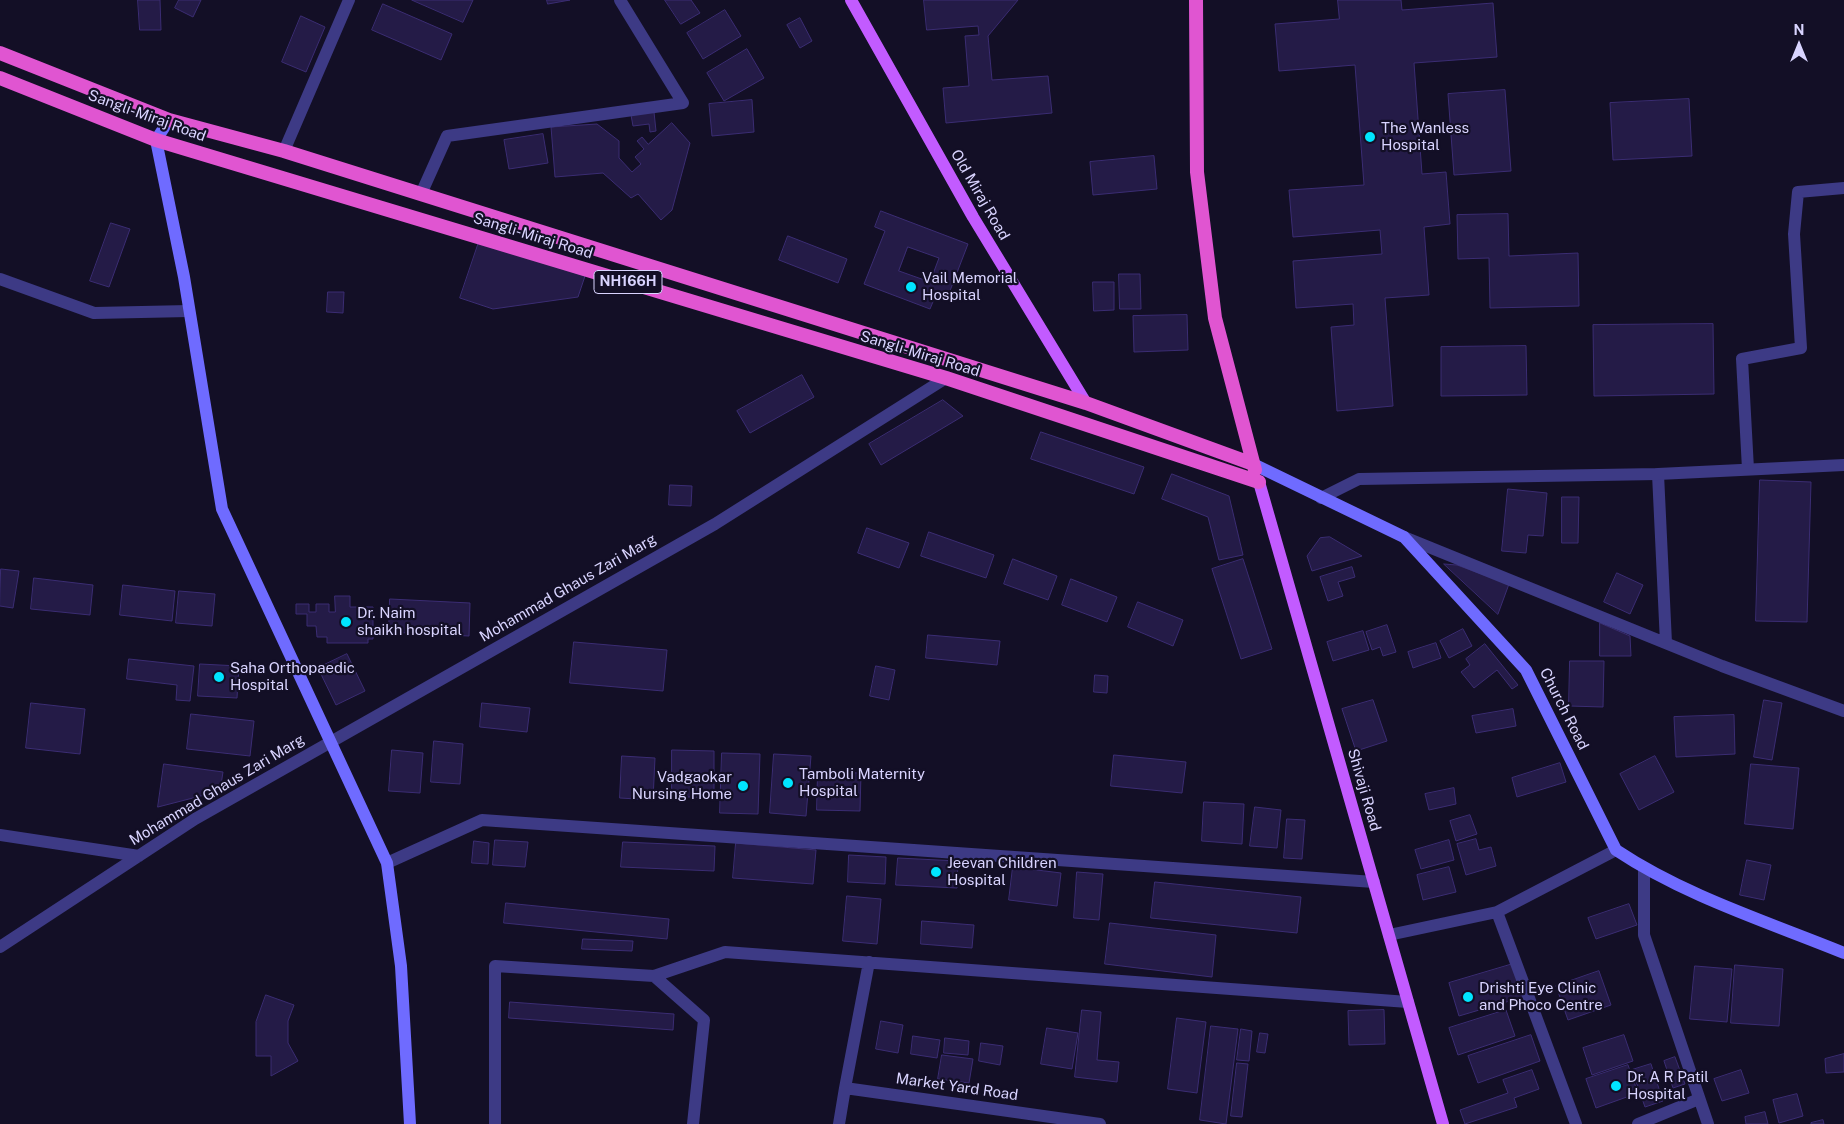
<!DOCTYPE html>
<html>
<head>
<meta charset="utf-8">
<style>
  body { margin:0 }
  #map { position:relative; width:1844px; height:1124px; overflow:hidden; background:#130f26; font-family:"Public Sans",sans-serif }
  canvas { display:block }
  .north { position:absolute; left:1774px; top:20px; width:50px; height:50px; -webkit-text-stroke:4px #130f26; paint-order:stroke; rotate:0deg; font-size:14px; font-weight:700; line-height:20px; text-align:center; color:#d9d4ff }
  .north::after { content:''; display:block; margin:auto; width:18px; height:22px; background:#d9d4ff; clip-path:polygon(50% 0,100% 100%,50% 72%,0 100%) }
</style>
</head>
<body>
<div id="map">
<canvas width="1844" height="1124"></canvas>
<div class="north">N</div>
</div>
<script>
const g = document.querySelector('canvas').getContext('2d');
g.lineJoin = 'round';
function paint(path, color) { g.fillStyle = color; g.fill(path, 'evenodd'); }
function trace(path, color, width, dash) { g.strokeStyle = color; g.lineWidth = width; g.lineCap = dash ? 'butt' : 'round'; g.setLineDash(dash || []); g.stroke(path); }
function drawText(font, color, halo, rows, align = 'center') {
  g.font = font + ' "Public Sans",sans-serif'; g.lineWidth = 4.5; g.setLineDash([]); g.textBaseline = 'middle'; g.strokeStyle = halo; g.fillStyle = color; for (const [text, x, y, turn = 0] of rows) {
    g.save(); g.translate(x, y); g.rotate((+turn || 0) * Math.PI / 180); g.textAlign = isNaN(turn) ? turn : align; if (halo) g.strokeText(text, 0, 0); g.fillText(text, 0, 0); g.restore();
  }
}
const building = new Path2D(`
  M138 0H160L161 30H140Z
  M179 0H201L193 17 175 8Z
  M412 0H473L463 22Z
  M547 0H570L548 4Z
  M665 0H691L700 13 681 24Z
  M924 0H1018L988 36 992 80 1048 76 1052 113 946 123 943 88 969 86 965 36 979 35 978 26 927 30Z
  M1338 0H1401L1402 10 1493 3 1497 57 1414 63 1422 174 1446 172 1450 224 1424 227 1429 295 1385 298 1393 406 1337 411 1331 327 1354 325 1353 304 1296 308 1293 261 1382 254 1380 230 1293 237 1289 190 1364 185 1355 65 1279 71 1275 24 1339 19Z
  M383 4 452 34 441 60 372 30Z
  M725 10 741 36 703 59 687 33Z
  M301 16 325 27 306 72 282 62Z
  M800 18 812 41 800 48 787 25Z
  M747 49 764 78 724 101 707 73Z
  M1505 90 1511 171 1454 175 1448 94Z
  M1689 99 1692 156 1613 160 1610 103Z
  M752 100 754 132 712 136 709 104Z
  M654 112 656 131 650 132 649 124 633 126 631 115Z
  M672 123 690 143 672 210 661 220 638 194 631 198 603 173 555 177 551 127 597 124 619 141V158L632 172 641 164 635 157 644 149 637 141 642 137 648 144Z
  M543 134 548 163 509 169 504 140Z
  M1154 156 1157 189 1093 195 1090 162Z
  M881 211 968 244 948 296 937 292 930 309 864 284 885 231 875 227ZM908 247 939 258 930 282 899 271Z
  M1508 214 1509 256 1578 253 1579 306 1490 308 1489 258 1458 259 1457 215Z
  M111 223 130 229 109 287 90 281Z
  M788 236 847 259 838 283 779 260Z
  M480 239 585 276 578 297 493 309 460 298Z
  M1119 274H1140L1141 309H1120Z
  M1093 282H1114V310L1094 311Z
  M328 292H344L343 313 327 312Z
  M1187 315 1188 350 1134 352 1133 316Z
  M1713 324 1714 394 1594 396 1593 325Z
  M1526 346 1527 395 1441 396V347Z
  M802 375 814 397 750 433 737 411Z
  M943 400 963 416 881 465 869 444Z
  M1041 432 1144 467 1134 494 1031 459Z
  M1172 474 1229 496 1243 555 1219 560 1208 517 1162 499Z
  M1760 480 1811 482 1807 622 1756 621Z
  M670 485 692 486 691 506 669 505Z
  M1508 489 1547 493 1543 536 1528 535 1526 553 1502 551Z
  M1562 497H1579L1578 543H1562Z
  M867 528 909 543 899 568 858 553Z
  M929 532 994 555 986 578 921 556Z
  M1330 537 1362 556 1312 571 1307 556 1320 538Z
  M1013 559 1057 576 1048 600 1004 584Z
  M1243 559 1272 649 1241 659 1212 569Z
  M1444 564 1457 565 1509 584 1498 614Z
  M1352 567 1355 577 1338 582 1343 596 1328 601 1320 577Z
  M1 569 19 571 13 608 0 606Z
  M1617 573 1643 585 1630 614 1604 602Z
  M34 578 93 585 90 615 31 609Z
  M1071 579 1117 597 1107 622 1062 605Z
  M123 585 175 591 172 621 120 615Z
  M179 591 215 594 212 626 176 623Z
  M335 596H350V607H373V639H368V643H327V637H317L316 626H307V614H296V604H309V612H316V604H329V612H335Z
  M390 599 470 603 469 636 389 632Z
  M1138 602 1183 620 1173 646 1128 627Z
  M1600 623 1630 636 1631 656H1600Z
  M1387 625 1396 652 1383 656 1380 647 1372 650 1366 632Z
  M1463 629 1472 646 1449 658 1440 641Z
  M1363 631 1369 650 1333 661 1327 642Z
  M928 635 1000 641 997 665 926 658Z
  M574 642 667 650 663 691 570 683Z
  M1436 643 1441 658 1413 668 1408 652Z
  M1485 644 1518 685 1512 689 1497 670 1474 688 1461 672 1470 665 1466 659Z
  M347 654 365 691 336 705 318 668Z
  M129 659 194 666 190 701 176 700 177 685 127 679Z
  M1570 661H1604L1603 707 1569 706Z
  M200 664 239 666 237 698 198 696Z
  M876 666 895 670 889 700 870 696Z
  M1095 675 1108 676 1107 693 1094 692Z
  M1373 700 1387 741 1356 751 1342 709Z
  M1764 700 1782 703 1772 760 1754 757Z
  M31 703 85 709 80 754 26 748Z
  M482 703 530 708 527 732 480 727Z
  M1513 709 1516 726 1476 733 1472 716Z
  M191 714 254 721 250 756 187 749Z
  M1734 715 1735 754 1676 757 1674 717Z
  M434 741 463 744 460 784 431 782Z
  M392 750 423 753 420 793 389 791Z
  M672 750 714 751V797H672Z
  M722 753 760 754 758 814 720 813Z
  M774 754 811 756 806 816 770 813Z
  M1114 755 1186 762 1182 793 1111 786Z
  M622 756 655 758 653 800 620 798Z
  M1655 756 1674 792 1639 810 1620 774Z
  M1560 763 1566 782 1517 797 1512 778Z
  M164 764 223 772 220 791 158 807Z
  M1751 764 1799 768 1793 829 1745 824Z
  M818 772 861 773 860 811 817 810Z
  M1454 788 1456 804 1429 810 1425 794Z
  M1204 802 1244 804 1242 844 1202 841Z
  M1255 807 1281 810 1277 848 1250 846Z
  M1470 815 1477 834 1456 841 1450 821Z
  M1287 819 1305 820 1302 859 1284 858Z
  M1476 839 1479 850 1491 847 1496 866 1466 875 1457 844Z
  M495 840 528 842 525 867 493 865Z
  M1449 840 1454 860 1421 869 1415 850Z
  M474 841 489 843 488 864 472 863Z
  M623 842 715 846 714 871 621 867Z
  M736 843 816 850 813 884 733 878Z
  M849 855 886 857 885 884 848 882Z
  M898 858 958 861 957 888 896 885Z
  M1747 860 1771 865 1764 900 1740 895Z
  M1013 867 1061 873 1057 906 1009 900Z
  M1449 867 1456 892 1423 900 1417 875Z
  M1077 872 1103 874 1099 920 1074 918Z
  M1155 882 1301 897 1297 933 1151 918Z
  M847 896 881 899 877 944 843 941Z
  M506 903 669 919 667 939 504 923Z
  M1629 904 1637 925 1596 939 1588 918Z
  M922 921 974 925 972 948 921 944Z
  M1110 923 1216 935 1212 977 1105 964Z
  M583 939 633 941 632 951 582 949Z
  M1513 964 1523 997 1459 1016 1449 983Z
  M1735 965 1783 969 1779 1026 1731 1023Z
  M1695 966 1732 969 1727 1022 1690 1019Z
  M1599 971 1611 1005 1568 1020 1556 986Z
  M266 995 294 1005 288 1021V1043L298 1061 271 1076V1056H256V1022Z
  M510 1002 674 1014 673 1030 509 1018Z
  M1082 1010 1101 1012 1097 1060 1119 1062 1117 1082 1075 1077Z
  M1384 1010 1385 1044 1349 1045 1348 1011Z
  M1506 1010 1515 1036 1458 1055 1449 1028Z
  M1177 1018 1206 1022 1197 1093 1168 1089Z
  M881 1021 903 1025 898 1053 876 1049Z
  M1211 1026 1238 1029 1226 1124 1200 1120Z
  M1047 1028 1078 1033 1072 1069 1041 1064Z
  M1241 1029 1252 1031 1249 1061 1237 1060Z
  M1260 1033 1268 1034 1265 1053 1257 1052Z
  M1531 1035 1540 1061 1478 1083 1468 1056Z
  M1624 1035 1633 1061 1592 1075 1583 1048Z
  M913 1036 940 1040 937 1058 911 1054Z
  M945 1038 969 1041 968 1055 944 1053Z
  M981 1043 1003 1046 1000 1065 979 1061Z
  M1844 1054V1072L1826 1073 1825 1059Z
  M942 1055 973 1059 969 1083 938 1079Z
  M1675 1057 1685 1084 1673 1088 1664 1061Z
  M1237 1063 1248 1064 1242 1117 1231 1116Z
  M1651 1064 1663 1101 1645 1107 1632 1070Z
  M1628 1065 1638 1093 1596 1108 1586 1079Z
  M1532 1070 1539 1089 1514 1098 1517 1107 1465 1124 1460 1110 1508 1093 1503 1080Z
  M1741 1070 1749 1093 1722 1101 1714 1079Z
  M1797 1094 1803 1116 1779 1123 1773 1100Z
  M1765 1112 1768 1124H1746L1745 1117Z
  M1823 1120 1824 1124H1811V1123Z`);
paint(building, '#241b47');
trace(building, '#3b2d73', 1);
trace(new Path2D(`
  M284 151 349 0
  M421 194 447 136 683 103 620 0
  M0 279 94 313 189 311
  M1748 469 1742 359 1801 348 1794 234 1798 192 1844 188
  M1658 474 1666 643
  M1404 537 1722 666 1844 711
  M0 835 139 856
  M387 863 482 820 1374 882
  M1644 868V935L1708 1124
  M1497 912 1576 1124
  M1389 935 1497 912 1616 850
  M0 947 195 819 715 524 946 378
  M654 976 704 1020 693 1124
  M845 1088 869 962
  M495 1124V966L654 976 725 952 1408 1002
  M839 1124 845 1088 1100 1124
  M1638 1124 1699 1099`), '#3d3a85', 12);
trace(new Path2D(`
  M1321 498 1359 479 1658 474 1844 465`), '#3d3a85', 12);
trace(new Path2D(`
  M169 120 156 140 184 277 222 509 387 863 401 966 410 1124
  M1253 464 1404 537 1526 670 1616 850C1685 896 1768 922 1844 953`), '#6f6bff', 12);
trace(new Path2D(`
  M851 0 973 217 1086 403
  M1259 482 1443 1124`), '#c25bff', 12);
trace(new Path2D(`
  M1196 0 1197 172 1215 318 1255 470
  M0 53 169 120 284 151 1086 403 1253 464
  M0 78 156 140 946 378 1259 482`), '#e055d1', 14);
for (const [x, y, r, color] of [
  [1370,137,6,"#00e5ff"],
  [911,287,6,"#00e5ff"],
  [346,622,6,"#00e5ff"],
  [219,677,6,"#00e5ff"],
  [788,783,6,"#00e5ff"],
  [743,786,6,"#00e5ff"],
  [936,872,6,"#00e5ff"],
  [1468,997,6,"#00e5ff"],
  [1616,1086,6,"#00e5ff"]
]) { const dot = new Path2D(); dot.arc(x, y, r, 0, 2 * Math.PI); g.fillStyle = color; g.fill(dot); trace(dot, '#130f26', 2); }
for (const [x, y, w] of [
  [628,282,68]
]) { const box = new Path2D(); box.roundRect(x - w / 2, y - 11.5, w, 23, 4); g.fillStyle = '#130f26'; g.fill(box); trace(box, '#d9d4ff', 1); }
drawText('bold 14px', '#d9d4ff', null, [
  ["NH166H",628,282]
]);
drawText('15px', '#d9d4ff', '#130f26', [
  ["Sangli-Miraj Road",147,116,20],
  ["Old Miraj Road",980,195,60],
  ["Sangli-Miraj Road",533,236,17],
  ["Sangli-Miraj Road",920,354,17],
  ["Mohammad Ghaus Zari Marg",568,588,-30],
  ["Church Road",1564,709,63],
  ["Mohammad Ghaus Zari Marg",217,790,-31],
  ["Shivaji Road",1364,790,74],
  ["Market Yard Road",957,1087,8]
]);
drawText('15px', '#d9d4ff', '#130f26', [
  ["The Wanless",1381,128],
  ["Hospital",1381,145],
  ["Vail Memorial",922,278],
  ["Hospital",922,295],
  ["Dr. Naim",357,613],
  ["shaikh hospital",357,630],
  ["Saha Orthopaedic",230,668],
  ["Hospital",230,685],
  ["Tamboli Maternity",799,774],
  ["Hospital",799,791],
  ["Vadgaokar",732,777,"right"],
  ["Nursing Home",732,794,"right"],
  ["Jeevan Children",947,863],
  ["Hospital",947,880],
  ["Drishti Eye Clinic",1479,988],
  ["and Phoco Centre",1479,1005],
  ["Dr. A R Patil",1627,1077],
  ["Hospital",1627,1094]
], 'left');
</script>
</body>
</html>
